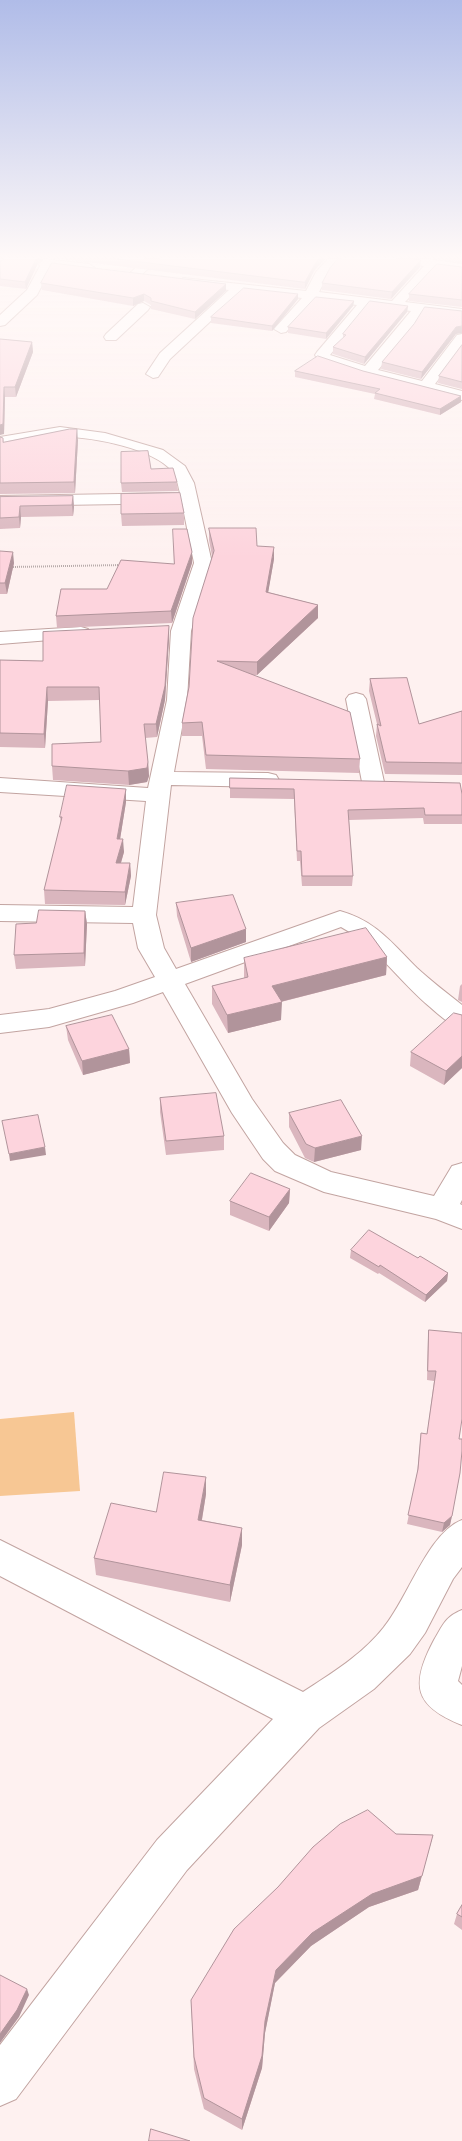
<!DOCTYPE html>
<html>
<head>
<meta charset="utf-8">
<style>
  body { margin:0 }
  canvas { display:block; background:#fef1f0 }
</style>
</head>
<body>
<canvas width="462" height="2141"></canvas>
<script>
const g = document.querySelector('canvas').getContext('2d');
g.lineJoin = 'round';
function paint(path, color) { g.fillStyle = color; g.fill(path, 'evenodd'); }
function trace(path, color, width, dash) { g.strokeStyle = color; g.lineWidth = width; g.lineCap = dash ? 'butt' : 'round'; g.setLineDash(dash || []); g.stroke(path); }
paint(new Path2D(`
  M74 1412 80 1491 0 1496V1419Z`), '#f7c794');
const minor = new Path2D(`
  M44 259 89 264 95 268 89 272 51 268 37 295 5 325 0 326V315L27 290 40 266 39 264Z
  M145 259H159L140 276H132L130 273Z
  M328 259H341L328 274 319 292 392 301 424 266 399 262 397 259H428L462 264V272L436 268 405 302 462 309V317L423 313 412 330 378 370 422 381 457 335 462 334V348L435 384 462 391V400L363 375 318 360 315 355 317 352 357 305 315 300 286 332 281 333 274 329 302 298 243 291 170 359 158 377 153 378 146 374 160 353 229 290 183 284 182 281 183 278 306 291 316 272ZM369 306 411 311 365 366 330 355Z
  M143 303 150 307 148 310 116 340H106L104 337 106 334 138 304Z
  M60 427 105 433 163 450 185 466 194 483 212 563 191 631 187 700 174 772 268 773 276 775 279 780 276 785 268 787 171 785 156 915 164 948 176 969 340 911C376 921 392 943 417 968 431 981 447 993 462 1005V1028C449 1024 440 1016 430 1007 400 982 376 946 341 927L185 984 252 1099 283 1143 295 1155 331 1172 434 1196 452 1166 462 1163V1200L460 1204 462 1205V1229L436 1219 324 1192 275 1171 263 1159 232 1113 163 992 133 1003 49 1027 0 1033V1015L49 1009 115 991 155 977 138 948 133 923 0 921V905L133 907 146 801 0 792V778L148 788 167 700 171 631 194 563 182 503 0 506V496L180 493C178 486 177 477 172 471 153 448 90 436 61 437 40 437 20 443 0 447V437Z
  M81 627 88 629 91 633 88 637 0 644V632Z
  M356 693 363 695 366 699 384 782 381 787 373 789 365 787 362 782 346 699 349 695Z
  M462 1520V1567L453 1579 425 1633 410 1654 374 1689 319 1728 187 1870 16 2099 0 2106V2045L157 1840 273 1719 0 1576V1540L303 1692C332 1673 362 1655 384 1627 408 1598 428 1533 462 1520Z
  M462 1610V1666L458 1681 462 1685V1725C414 1706 410 1685 434 1640 443 1625 445 1617 462 1610Z`);
trace(minor, '#c2a4a1', 2);
trace(new Path2D(`
  M11 567 122 565`), '#b8acab', 2, [1, 1]);
paint(minor, '#fff');
paint(new Path2D(`
  M4 259H42L38 263 26 289 0 286V262Z
  M60 259H325L314 271 305 289Z
  M439 259H462V263Z
  M420 267 391 299 322 290V283Z
  M462 267V307L409 301V294Z
  M41 283 226 291 195 319 151 309V305L144 301 133 306 42 290Z
  M298 294V299L272 331 211 323V317Z
  M354 301 353 306 326 339 288 333V327Z
  M408 306 407 312 364 364 333 354V347L343 338V334Z
  M456 334 421 379 381 369 382 362Z
  M0 339 32 342 33 352 16 397H5L4 434Z
  M462 345V389L438 383 439 376Z
  M295 371H363L461 396V402L440 415 374 399 375 394 295 377Z
  M0 437 3 438 4 442 78 440 75 493 0 494Z
  M177 482 178 491 122 492 121 483Z
  M73 496 74 507 73 516 21 517 20 528 0 529V497Z
  M184 513V525L122 526 121 514Z
  M209 528 257 546 274 559 268 592 318 605V618L257 675H253L360 759 359 773 206 769 202 736H182V723L212 556 209 540Z
  M0 551 14 563 7 594H0Z
  M192 563 172 623 57 628 56 616 107 589 174 564Z
  M169 626V639L165 700 157 737 145 738 148 762 149 776 147 782 129 785 53 780 52 766 101 742 100 700 48 701 45 748 0 747V660L43 661Z
  M370 679 419 724 462 711V775L385 774 376 736 377 724 369 691Z
  M230 778 462 794V824H424L423 818 349 820 353 876 352 886H302L300 861H297L294 799 230 798Z
  M126 789V802L120 839 124 852 121 863H130L131 876 125 905 45 904 44 890 61 823 60 817Z
  M176 903 246 929V942L191 962 177 916Z
  M85 911 87 924 85 966 16 969 14 955Z
  M387 957 386 975 281 1002V1020L228 1033 212 1004V986L244 978V958Z
  M462 984V1002L458 1000 460 986Z
  M462 1015V1068L444 1085 410 1066 411 1052Z
  M66 1026 129 1049 130 1063 83 1075 68 1040Z
  M160 1098 224 1136V1150L166 1155 160 1112Z
  M289 1113 361 1150 314 1162 305 1158 289 1127Z
  M290 1189 289 1203 269 1231 230 1215V1201Z
  M351 1250 418 1258 448 1273 447 1281 425 1302 379 1273 378 1274 350 1258Z
  M429 1330 459 1439 460 1473 450 1525 442 1532 407 1524 417 1474 421 1433 427 1434 434 1381 427 1380 428 1339Z
  M206 1477V1494L202 1520 242 1528V1545L230 1602 96 1575 94 1558 156 1512Z
  M396 1834 433 1835 418 1890 369 1907 311 1946 275 1983 265 2033 262 2068 242 2130 204 2109 194 2069 191 2000Z
  M462 1905V1930L454 1924 457 1914Z`), '#dab6be');
paint(new Path2D(`
  M36 259H42L38 263 26 289 25 282Z
  M319 259H325L314 271 305 289V282L315 264Z
  M421 260 420 267 391 299 392 292Z
  M226 284V291L195 319V312Z
  M144 294V301L133 306V298Z
  M298 294V299L272 331V326Z
  M354 301 353 306 326 339V333Z
  M408 306 407 312 364 364 365 357Z
  M462 326V333L456 334 421 379 422 372 456 327Z
  M32 342 33 352 16 397 15 387Z
  M4 387 5 397 4 434 0 435V425Z
  M461 396V402L440 415V409Z
  M77 429 78 440 75 493 74 482Z
  M73 496 74 507 73 516 72 505Z
  M20 506 21 517 20 528 19 517Z
  M274 547V559L266 605V592Z
  M13 552 14 563 7 594 5 583Z
  M192 552V563L172 623 171 611Z
  M318 605V618L257 675V662Z
  M169 626V639L165 700 157 737 156 724Z
  M47 687 48 701 45 748 44 734Z
  M148 762 149 776 147 782 129 785 128 771Z
  M126 789V802L118 852 117 839Z
  M123 839 124 852 117 876 116 863Z
  M130 863 131 876 125 905V892Z
  M85 911 87 924 85 966 84 953Z
  M246 929V942L191 962V948Z
  M387 957 386 975 272 1004V986Z
  M282 1002 281 1020 228 1033 227 1015Z
  M129 1049 130 1063 83 1075 82 1061Z
  M462 1056V1068L444 1085 446 1071Z
  M362 1136 361 1150 314 1162 315 1148Z
  M45 1147 46 1155 10 1161 9 1154Z
  M290 1189 289 1203 269 1231V1217Z
  M448 1273 447 1281 425 1302 426 1295Z
  M206 1477V1494L199 1537 198 1520Z
  M452 1516 450 1525 442 1532 444 1523Z
  M242 1528V1545L230 1602V1585Z
  M433 1835 418 1890 369 1907 311 1946 275 1983 265 2033 262 2068 242 2130V2119L265 2021 276 1970 312 1933Z
  M27 1989 29 1995 19 2017 0 2043V2034Z`), '#b1949b');
const building = new Path2D(`
  M4 259H36L25 282 0 279V262Z
  M117 259H319L315 264 305 282Z
  M338 259H413L421 260 392 292 322 283 330 268Z
  M52 263 226 284 195 312 151 301V298L144 294 133 298 41 283Z
  M437 264 462 267V300L409 294Z
  M244 288 298 294 272 326 211 317Z
  M316 297 354 301 326 333 288 327Z
  M370 301 408 306 365 357 333 347 346 335 343 334Z
  M425 307 462 311V326L456 327 422 372 382 362 414 324Z
  M0 339 32 342 15 387H4L3 424 0 425Z
  M462 345V382L439 376Z
  M318 356 363 371 461 396 440 409 375 393 380 389 295 371Z
  M70 429H77L74 482 0 483V437L3 438V442Z
  M148 451 151 469 173 468 177 482 121 483V452Z
  M180 493 184 513 121 514V494Z
  M73 496 72 505 20 506 19 517 0 518V497Z
  M209 528H256L257 546 274 547 266 592 318 605 257 662 217 661 350 712 360 759 206 755 202 722 182 723 189 687 193 618 214 551Z
  M173 529H187L192 552 171 611 56 616 61 589H107L121 560 174 564Z
  M0 551 13 552 5 583H0Z
  M169 626 165 686 156 724H144L148 762 147 768 128 771 52 766V744L101 742 99 687H47L44 734 0 733V660L43 661V632Z
  M407 678 419 724 462 711V763L386 762 377 724 381 726 370 679Z
  M230 778 460 783 462 794V815H425L424 808 348 810 353 876H302L301 851H297L294 789 230 788Z
  M67 785 126 789 117 839H123L116 863H130L125 892 44 890 62 817H60Z
  M233 895 246 929 191 948 176 903Z
  M39 910 85 911 84 953 14 955 16 924 36 923Z
  M366 928 387 957 272 986 282 1002 227 1015 212 986 248 977 244 958Z
  M454 1013 462 1015V1056L446 1071 411 1052Z
  M112 1015 129 1049 82 1061 66 1026Z
  M216 1093 224 1136 166 1141 160 1098Z
  M341 1100 362 1136 315 1148 306 1144 289 1113Z
  M38 1115 45 1147 9 1154 2 1121Z
  M251 1173 290 1189 269 1217 230 1201Z
  M369 1230 418 1258 420 1256 448 1273 426 1295 380 1265 379 1267 351 1250Z
  M429 1330 462 1333V1419L459 1439H462V1451L460 1473 452 1516 444 1523 408 1515 418 1469 421 1433 427 1434 436 1371H428Z
  M164 1472 206 1477 198 1520 242 1528 230 1585 94 1558 111 1503 156 1512Z
  M368 1810 396 1834 433 1835 422 1876 372 1894 312 1933 276 1970 265 2021 262 2056 242 2119 204 2098 194 2057 191 2000 234 1929 278 1887 313 1847 340 1824Z
  M462 1905V1917L457 1914Z
  M0 1975 27 1989 17 2010 0 2034Z
  M151 2129 190 2141H149Z`);
paint(building, '#fdd4dd');
trace(building, '#b1949b', 1);
const sky = g.createLinearGradient(0, 0, 0, 559);
sky.addColorStop(0, '#b0bce8');
sky.addColorStop(0.46, '#fff9f8');
sky.addColorStop(1, '#fff9f800');
g.fillStyle = sky;
g.fillRect(0, 0, 462, 559);
</script>
</body>
</html>
